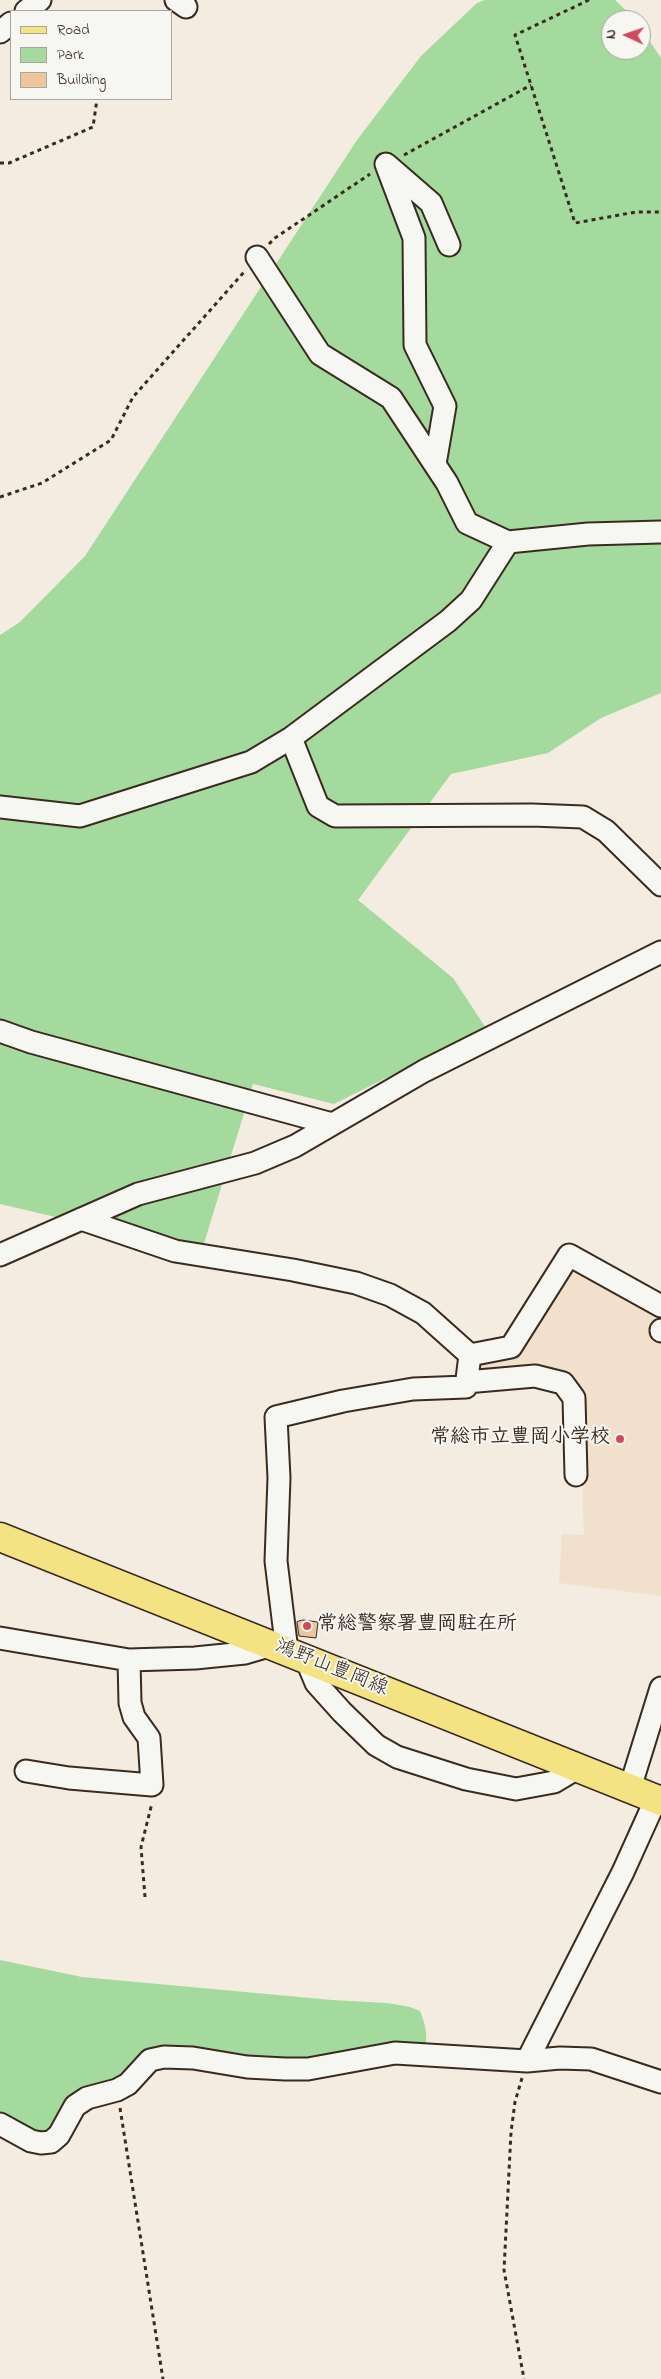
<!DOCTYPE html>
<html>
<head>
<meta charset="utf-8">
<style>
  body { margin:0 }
  #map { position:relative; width:661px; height:2379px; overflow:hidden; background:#f4ece1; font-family:"Indie Flower",sans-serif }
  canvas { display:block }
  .legend { position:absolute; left:10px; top:10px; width:162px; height:90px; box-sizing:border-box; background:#f6f6f2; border:1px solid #aba49d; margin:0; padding:6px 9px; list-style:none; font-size:15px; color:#3b2a1e }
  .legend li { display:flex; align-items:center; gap:10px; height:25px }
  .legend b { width:25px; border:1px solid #aba49d }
  .north { position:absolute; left:601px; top:10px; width:50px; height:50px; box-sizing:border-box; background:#f6f6f2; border:1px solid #aba49d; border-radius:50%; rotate:273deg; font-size:14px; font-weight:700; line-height:20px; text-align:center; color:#3b2a1e }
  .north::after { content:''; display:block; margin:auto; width:18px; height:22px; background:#d1495b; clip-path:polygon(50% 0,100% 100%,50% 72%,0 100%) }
</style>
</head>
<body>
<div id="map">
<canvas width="661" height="2379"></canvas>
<ul class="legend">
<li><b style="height:6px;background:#f4e382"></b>Road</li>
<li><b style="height:14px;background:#a4da9e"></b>Park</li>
<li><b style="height:14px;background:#ebc59b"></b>Building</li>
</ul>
<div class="north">N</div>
</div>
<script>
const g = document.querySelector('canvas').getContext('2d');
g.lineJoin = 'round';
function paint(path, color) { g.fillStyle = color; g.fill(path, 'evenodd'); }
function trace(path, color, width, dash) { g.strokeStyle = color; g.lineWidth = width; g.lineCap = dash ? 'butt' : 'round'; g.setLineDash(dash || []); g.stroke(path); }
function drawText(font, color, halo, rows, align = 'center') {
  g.font = font + ' "Indie Flower","Klee One",sans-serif'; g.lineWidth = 4; g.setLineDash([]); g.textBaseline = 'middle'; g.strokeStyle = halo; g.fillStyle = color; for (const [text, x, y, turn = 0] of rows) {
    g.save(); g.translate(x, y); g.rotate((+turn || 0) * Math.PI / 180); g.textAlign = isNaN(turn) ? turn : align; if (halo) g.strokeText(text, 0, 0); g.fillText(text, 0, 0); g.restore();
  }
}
paint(new Path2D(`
  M581 1267 661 1313V1596L559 1583 562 1534 584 1535 582 1480 573 1386 473 1377 477 1367 484 1359 518 1353 570 1269Z`), '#f1e0cc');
paint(new Path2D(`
  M485 0H615L636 20H611V50H641V28L661 58V693L601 718 548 753 451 774 358 900 453 978 486 1028 334 1104 253 1084 197 1266 142 1251 64 1219 0 1204V635L20 622 85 556 357 140 421 56 477 3Z
  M0 1960 82 1977 332 2000 387 2003 410 2007 420 2011C425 2023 427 2032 426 2045L384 2044 294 2060 165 2047 140 2054 114 2081 44 2135 32 2132 0 2115Z`), '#a4da9e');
const building = new Path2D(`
  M303 1620 318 1622 316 1638 299 1636 297 1622Z`);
paint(building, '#ebc59b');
trace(building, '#3b2a1e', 1);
const minor = new Path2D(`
  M176 0 186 7
  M26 11 40 0
  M0 32 11 23
  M257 257 320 354 391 398 447 483 467 523 508 542
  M435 464 445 406 415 345 414 238 386 164 431 203 449 245
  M291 738 318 806 335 816 532 815 583 817 606 831 661 885
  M0 807 80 816 251 762 291 738 448 621 471 600 508 542 588 534 661 532
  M0 1031 31 1042 332 1124
  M81 1219 175 1251 293 1270 356 1283 390 1295 423 1313 470 1355
  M0 1255 138 1194 255 1163 295 1146 424 1071 661 952
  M661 1330V1331
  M470 1355 511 1347 569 1255 661 1306
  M466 1382 535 1376 563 1383 574 1398 576 1475
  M0 1638 129 1660 195 1658 245 1653 272 1645
  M287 1651 276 1561 279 1478 276 1417 343 1401 413 1389 466 1387 470 1355
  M306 1659 316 1683 342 1712 376 1745 397 1757 466 1779 516 1789 554 1782 579 1767
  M26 1771 69 1778 152 1785 149 1738 134 1717 130 1703 129 1660
  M630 1788 661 1688
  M527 2061 623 1872 656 1799
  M0 2124 31 2141 41 2143 51 2142 59 2135 75 2106 87 2098 117 2090 128 2084 150 2060 164 2057 193 2058 247 2067 285 2069H308L395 2053 527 2061 560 2058 591 2059 661 2082`);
const major = new Path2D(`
  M0 1537 661 1801`);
trace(minor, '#3b2a1e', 25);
trace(major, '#3b2a1e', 31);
trace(new Path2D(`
  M589 0 515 35 575 223 636 212H661
  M404 155 531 85
  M0 163H9L93 127 97 99
  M269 244 275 238 370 174
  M0 497 42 483 111 440 133 397 245 271
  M145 1897 141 1847 152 1803
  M522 2078 515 2102 511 2132 504 2270 524 2379
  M120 2108 163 2379`), '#3b2a1e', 3, [4, 4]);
trace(minor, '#f6f6f2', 21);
trace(major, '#f4e382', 28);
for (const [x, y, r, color] of [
  [620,1439,5,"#d1495b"],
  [307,1626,5,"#d1495b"]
]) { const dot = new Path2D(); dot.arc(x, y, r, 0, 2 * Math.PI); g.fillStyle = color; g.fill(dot); trace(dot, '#f6f6f2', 2); }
drawText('bold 20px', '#3b2a1e', '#f6f6f2', [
  ["常総市立豊岡小学校",610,1439],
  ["常総警察署豊岡駐在所",317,1626,"left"]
], 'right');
drawText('20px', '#3b2a1e', '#f6f6f2', [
  ["鴻野山豊岡線",331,1669,22]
]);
</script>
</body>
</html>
